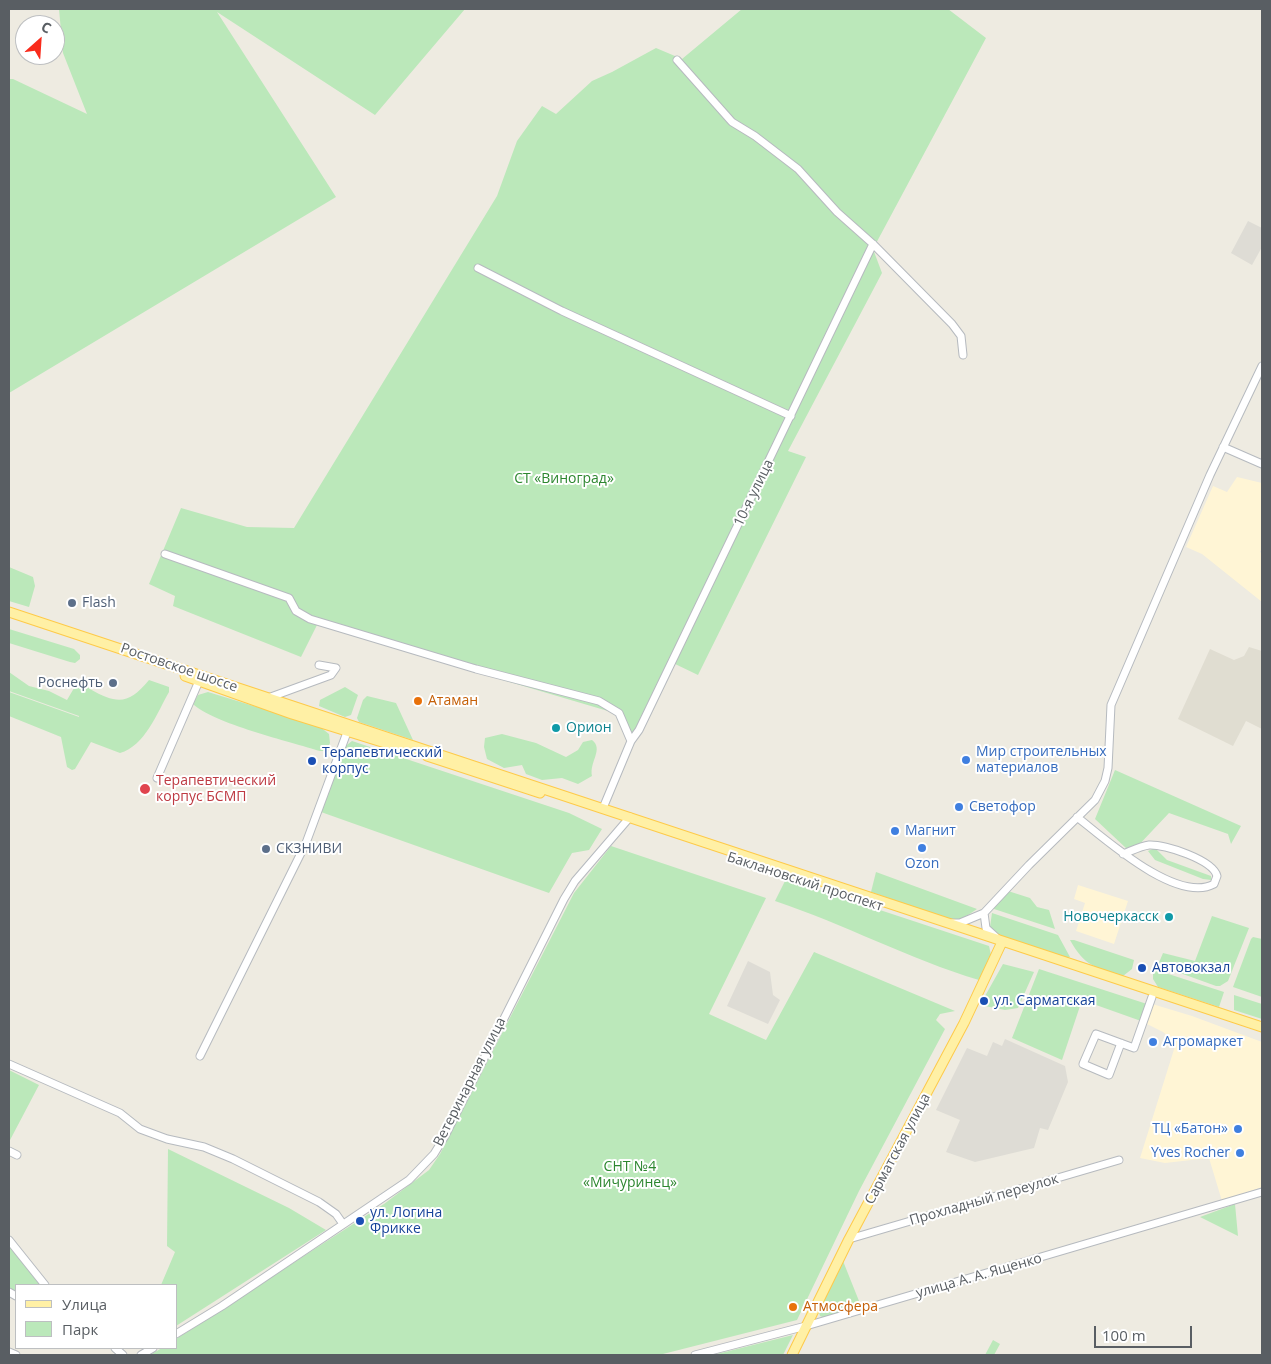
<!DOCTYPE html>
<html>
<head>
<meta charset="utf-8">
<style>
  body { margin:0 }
  #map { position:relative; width:1271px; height:1364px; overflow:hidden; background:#eeebe1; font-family:"Open Sans",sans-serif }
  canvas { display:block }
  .frame { position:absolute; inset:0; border:10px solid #595e63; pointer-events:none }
  .legend { position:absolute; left:15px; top:1284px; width:162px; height:65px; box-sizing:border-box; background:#fff; border:1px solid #bdbfc1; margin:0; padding:6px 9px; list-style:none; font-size:15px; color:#595e63 }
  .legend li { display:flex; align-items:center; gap:10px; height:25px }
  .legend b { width:25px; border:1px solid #bdbfc1 }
  .north { position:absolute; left:15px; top:15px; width:50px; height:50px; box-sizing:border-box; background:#fff; border:1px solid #bdbfc1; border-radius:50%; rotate:26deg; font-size:14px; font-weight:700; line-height:20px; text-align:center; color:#595e63 }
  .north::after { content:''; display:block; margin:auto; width:18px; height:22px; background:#f92b1c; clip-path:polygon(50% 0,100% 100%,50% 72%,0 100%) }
  .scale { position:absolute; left:1094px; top:1326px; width:98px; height:22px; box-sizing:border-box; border:2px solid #595e63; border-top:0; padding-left:6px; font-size:15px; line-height:18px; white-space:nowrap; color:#595e63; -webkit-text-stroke:4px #fff; paint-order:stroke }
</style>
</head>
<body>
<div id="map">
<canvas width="1271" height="1364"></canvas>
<div class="frame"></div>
<ul class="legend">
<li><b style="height:6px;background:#fff0a5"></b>Улица</li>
<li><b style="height:14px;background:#bbe8ba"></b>Парк</li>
</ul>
<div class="north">С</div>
<div class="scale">100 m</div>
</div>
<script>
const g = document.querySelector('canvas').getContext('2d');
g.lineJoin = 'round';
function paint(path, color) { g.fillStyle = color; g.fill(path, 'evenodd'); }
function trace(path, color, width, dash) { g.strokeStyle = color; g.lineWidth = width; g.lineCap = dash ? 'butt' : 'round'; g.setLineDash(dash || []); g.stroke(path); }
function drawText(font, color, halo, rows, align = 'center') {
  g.font = font + ' "Open Sans",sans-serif'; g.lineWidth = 4; g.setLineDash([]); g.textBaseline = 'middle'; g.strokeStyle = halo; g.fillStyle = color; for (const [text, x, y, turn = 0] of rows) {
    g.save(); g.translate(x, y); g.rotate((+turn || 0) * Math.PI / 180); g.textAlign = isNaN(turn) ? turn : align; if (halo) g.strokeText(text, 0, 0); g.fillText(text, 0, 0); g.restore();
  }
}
paint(new Path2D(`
  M1237 477 1262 483V548L1260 552 1262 553V602L1202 554 1186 547 1213 486 1227 492Z
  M1078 885 1128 901 1114 944 1076 931 1085 903 1074 899Z
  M1149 1003 1192 1016 1262 1042V1187L1222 1201 1209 1158 1165 1163 1140 1158 1176 1043 1163 1032 1141 1021Z`), '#fff5d5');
paint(new Path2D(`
  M1248 221 1262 228V247L1252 265 1231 253Z
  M748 961 770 972 773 995 780 1000 768 1024 727 1006Z
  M1005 1039 1065 1066 1068 1082 1048 1130 1040 1128 1034 1148 975 1162 946 1152 960 1120 936 1110 967 1048 987 1056 993 1042 1002 1046Z`), '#dedcd5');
paint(new Path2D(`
  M1249 647 1262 651V729L1246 721 1233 746 1178 719 1210 649 1234 660 1244 656Z`), '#e0ddd1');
paint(new Path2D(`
  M59 9H465L375 115 217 12 336 197 9 393V79H13L87 114 63 53Z
  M742 9H948L986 38 873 249 882 273 788 451 806 457 698 675 673 663 633 746 625 735 618 714 317 625 301 657 173 606 175 596 149 584 181 508 247 527 294 528 497 196 517 141 542 106 556 114 592 81 612 72 656 48 682 59Z
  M9 567 33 577 35 586 29 607 9 601Z
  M9 629 74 649 80 655V659L75 663 70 662 9 643Z
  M9 672 29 686 49 691 67 700 77 683C83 682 85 685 90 689 118 705 129 704 149 680L169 687V692C157 713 145 746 120 753L91 742 75 769 72 770 67 767 61 737 9 716V692L79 717V716L9 691Z
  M345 687 358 695 351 715 345 717 319 706 320 700Z
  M208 692 319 726 329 734 330 743 326 751H320C291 742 212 723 193 704L198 695Z
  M367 696 396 703 413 740 359 722 357 718 363 700Z
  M502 734 536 743 566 757 578 750 583 742 592 740C604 749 589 762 592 776L578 784 562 778 542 780 526 774 522 765 504 768 487 759 484 747 485 738Z
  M352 741 569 813 602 829 589 850 572 853 549 893 321 812 343 748Z
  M1115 770 1241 826 1231 844 1228 834 1169 813 1135 849H1127L1095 819Z
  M611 846 766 898 709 1014 766 1040 814 952 955 1011 940 1014 936 1020 945 1029 859 1191 797 1320 659 1355H150L162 1348H176V1339L384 1204 429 1170 440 1154 574 893Z
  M1155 848 1167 860 1211 876V880L1203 879 1155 860 1148 851Z
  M876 872 977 909 962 919H949L871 892Z
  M786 879 989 946 991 955 979 980C909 959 844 924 775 901Z
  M1008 891 1030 898 1037 907 1049 910 1055 929 991 908Z
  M992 913 1058 935 1070 957 1068 958 993 933 990 927Z
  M1212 916 1249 928 1228 981 1220 986H1216L1158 965 1163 953 1195 961Z
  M1253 937 1262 939V997L1233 987 1251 939Z
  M1070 940H1074L1134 960 1132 969 1123 976C1095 967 1085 967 1070 940Z
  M1003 964 1034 972 1018 1008 1005 1010 980 1005Z
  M1039 969 1147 1004 1141 1021 1082 1000 1062 1060 1012 1038Z
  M1153 969 1224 992 1219 1007 1158 987 1153 979Z
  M1234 995 1262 1004V1019L1234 1010Z
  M9 1070 39 1085 9 1142Z
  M168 1149 289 1208 326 1230 176 1326V1285H161L175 1252 167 1246Z
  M1235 1204 1238 1236 1200 1217Z
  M9 1242 41 1285H16V1292L9 1289Z
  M843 1261 861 1306 825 1318 820 1316 818 1309Z
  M793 1335 783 1355H713Z
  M993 1340 1000 1344 994 1355H985Z`), '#bbe8ba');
const minor = new Path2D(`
  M677 60 732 122 755 136 798 169 837 212 873 244 952 324 961 336 963 355
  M478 268 562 311 791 416
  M1223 447 1262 464
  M165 554 289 598 296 611 310 619 476 669 599 701 619 713 631 741
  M268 698 331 675 336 668 319 665
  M157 778 199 681
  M603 808 631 741 639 730 873 244
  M1077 817C1105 839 1177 904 1214 884L1217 876C1213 860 1165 844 1149 845 1141 846 1131 851 1123 854
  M984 913 986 928 997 938
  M952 923H960L984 913 1029 865 1095 800 1105 781 1108 768 1111 705 1210 475 1262 366
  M1121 1043 1109 1075 1083 1064 1096 1034 1134 1048 1152 997
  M200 1056 306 843 349 727
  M9 1064 120 1113 140 1129 167 1139 204 1147 233 1159 319 1202 336 1214 343 1224
  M9 1151 17 1155
  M849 1239 1119 1160
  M9 1240 45 1285
  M9 1292 16 1296
  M176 1334 222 1306 409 1180 434 1154 445 1136 564 899 575 881 630 817
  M115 1348 123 1355
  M9 1352 16 1355
  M141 1355 153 1348
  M695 1355 806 1326 1262 1192`);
const major = new Path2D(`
  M9 612 1262 1027
  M185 676 292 714 414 752
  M427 756 540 793
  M792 1355 849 1239 964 1023 1002 942`);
trace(minor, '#b6babf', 9);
trace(major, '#feca49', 11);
trace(minor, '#fff', 7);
trace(major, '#fff0a5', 9);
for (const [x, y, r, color] of [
  [72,603,5,"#5c6f8a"],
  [113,683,5,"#5c6f8a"],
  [418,701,5,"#e8710a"],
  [556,728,5,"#0f9aa8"],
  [966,760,5,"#3f7fe0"],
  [312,761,5,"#1a4fb4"],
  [145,789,6,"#e0444e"],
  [959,807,5,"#3f7fe0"],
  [895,831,5,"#3f7fe0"],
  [922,848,5,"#3f7fe0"],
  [266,849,5,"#5c6f8a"],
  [1169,917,5,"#0f9aa8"],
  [1142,968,5,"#1a4fb4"],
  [984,1001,5,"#1a4fb4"],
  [1153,1042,5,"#3f7fe0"],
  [1238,1129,5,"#3f7fe0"],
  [1240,1153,5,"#3f7fe0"],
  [360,1221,5,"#1a4fb4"],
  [793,1307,5,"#e8710a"]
]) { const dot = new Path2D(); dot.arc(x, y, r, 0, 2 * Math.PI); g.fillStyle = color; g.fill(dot); trace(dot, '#fff', 2); }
drawText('14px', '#2d8730', '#fff', [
  ["СТ «Виноград»",564,479],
  ["СНТ №4",630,1167],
  ["«Мичуринец»",630,1183]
]);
drawText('14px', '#595e63', '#fff', [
  ["10-я улица",754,493,-64],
  ["Ростовское шоссе",179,668,19],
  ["Баклановский проспект",805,882,18],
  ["Ветеринарная улица",470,1082,-63],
  ["Сарматская улица",898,1149,-62],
  ["Прохладный переулок",984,1200,-16],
  ["улица А. А. Ященко",979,1276,-16]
]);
drawText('14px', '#4e5e75', '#fff', [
  ["Flash",82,603],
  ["Роснефть",103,683,"right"],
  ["СКЗНИВИ",276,849]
], 'left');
drawText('14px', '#c56008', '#fff', [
  ["Атаман",428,701],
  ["Атмосфера",803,1307]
], 'left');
drawText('14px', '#0d838f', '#fff', [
  ["Орион",566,728],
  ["Новочеркасск",1159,917,"right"]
], 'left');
drawText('14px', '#366cbe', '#fff', [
  ["Мир строительных",976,752],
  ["материалов",976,768],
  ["Светофор",969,807],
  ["Магнит",905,831],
  ["Ozon",922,864,"center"],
  ["Агромаркет",1163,1042],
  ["ТЦ «Батон»",1228,1129,"right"],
  ["Yves Rocher",1230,1153,"right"]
], 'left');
drawText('14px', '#164399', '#fff', [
  ["Терапевтический",322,753],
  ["корпус",322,769],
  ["Автовокзал",1152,968],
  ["ул. Сарматская",994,1001],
  ["ул. Логина",370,1213],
  ["Фрикке",370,1229]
], 'left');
drawText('14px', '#be3a42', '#fff', [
  ["Терапевтический",156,781],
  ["корпус БСМП",156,797]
], 'left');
</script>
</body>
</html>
